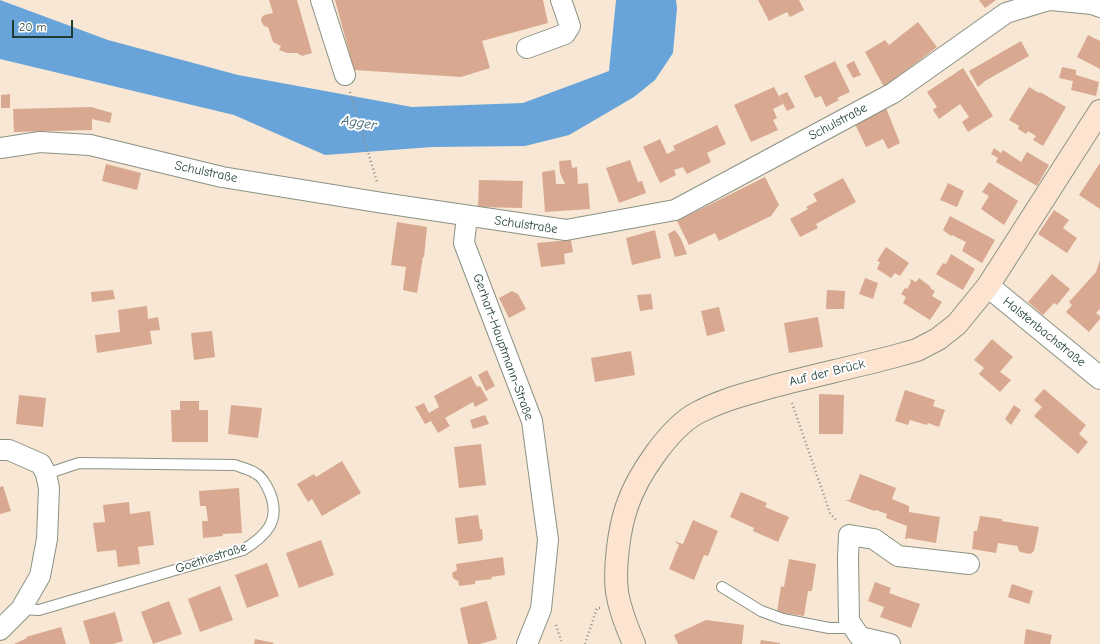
<!DOCTYPE html>
<html>
<head>
<meta charset="utf-8">
<style>
  body { margin:0 }
  #map { position:relative; width:1100px; height:644px; overflow:hidden; background:#f7e7d4; font-family:"Comic Neue",sans-serif }
  canvas { display:block }
  .scale { position:absolute; left:12px; top:20px; width:61px; height:18px; box-sizing:border-box; border:2px solid #1f3d34; border-top:0; padding-left:5px; font-size:12px; line-height:14px; white-space:nowrap; color:#1f3d34; -webkit-text-stroke:3px #fff; paint-order:stroke }
</style>
</head>
<body>
<div id="map">
<canvas width="1100" height="644"></canvas>
<div class="scale">20 m</div>
</div>
<script>
const g = document.querySelector('canvas').getContext('2d');
g.lineJoin = 'round';
function paint(path, color) { g.fillStyle = color; g.fill(path, 'evenodd'); }
function trace(path, color, width, dash) { g.strokeStyle = color; g.lineWidth = width; g.lineCap = dash ? 'butt' : 'round'; g.setLineDash(dash || []); g.stroke(path); }
function drawText(font, color, halo, rows, align = 'center') {
  g.font = font + ' "Comic Neue",sans-serif'; g.lineWidth = 4; g.setLineDash([]); g.textBaseline = 'middle'; g.strokeStyle = halo; g.fillStyle = color; for (const [text, x, y, turn = 0] of rows) {
    g.save(); g.translate(x, y); g.rotate((+turn || 0) * Math.PI / 180); g.textAlign = isNaN(turn) ? turn : align; if (halo) g.strokeText(text, 0, 0); g.fillText(text, 0, 0); g.restore();
  }
}
paint(new Path2D(`
  M0 0 108 40 238 75 412 107 523 103 609 71 616 0H676L677 8 673 53 655 80 634 97 569 135 525 146 432 147 325 155 234 115 0 59Z`), '#68a4d9');
paint(new Path2D(`
  M269 0H297L312 53 302 56 297 53H287L279 50 281 46 273 42 268 27 264 26 261 21 262 17 264 15 273 13Z
  M335 0H543L548 23 482 41 490 68 461 77 354 70Z
  M758 0H799L804 10 790 17 787 12 769 21Z
  M979 0H996L985 8Z
  M918 22 937 47 884 87 865 52 885 40 889 45Z
  M1088 35 1100 41V69L1077 57Z
  M1021 41 1029 56 985 81 978 87 969 71Z
  M835 61 850 92 837 98 839 100 826 107 821 96 815 98 804 76Z
  M854 61 861 75 853 78 846 65Z
  M1062 67 1076 70V75L1099 82 1096 96 1071 90 1073 81 1059 78Z
  M963 68 993 116 968 132 962 122 969 117 960 104 939 119 933 110 937 107 927 92Z
  M774 87 783 104 773 109 777 118 773 120 778 130 751 142 734 105Z
  M1029 87 1039 93 1040 92 1066 107 1043 146 1033 140 1036 136 1028 131 1026 134 1018 129 1019 126 1009 120Z
  M787 92 795 107 787 111 779 96Z
  M10 94V108H1V95Z
  M91 107 112 113 110 123 92 119V130L14 132 13 109Z
  M886 108 900 143 888 149 883 139 866 147 854 122Z
  M717 125 726 144 707 153 711 162 687 174 683 167 674 170 676 175 660 183 643 147 660 139 667 154 675 150 673 146Z
  M994 148 1001 153 1003 150 1021 162 1027 152 1049 165 1037 186 996 162 998 158 991 154Z
  M571 160 572 168 577 167 578 184 588 183 590 209 545 212 542 172 555 170 556 184H565L560 173 559 161Z
  M630 160 638 182 642 181 646 193 619 203 606 168Z
  M1100 163V209L1079 195Z
  M106 164 141 173 137 190 102 181Z
  M765 177 779 205 771 216 719 241 715 233 689 245 677 221Z
  M843 178 856 202 816 224 818 228 800 237 790 219 808 209 806 207 817 201 813 194Z
  M479 180 523 181 522 208 478 207Z
  M989 182 1018 201 1004 225 981 209 989 196 982 192Z
  M948 183 964 191 957 207 940 200Z
  M1054 210 1069 220 1063 228 1077 238 1067 253 1038 234Z
  M950 216 995 240 982 263 962 251 966 242 952 235 951 236 943 230Z
  M397 222 427 227 424 257H423L417 293 403 290 406 267 391 265Z
  M655 230 661 258 632 265 626 238Z
  M675 230 681 239 687 254 675 257 668 234Z
  M571 240 573 252 564 254 565 264 541 267 537 243Z
  M886 247 909 263 900 276 895 273 891 278 877 269 880 262 877 261Z
  M951 254 975 269 963 290 936 274 943 263 946 264Z
  M1100 260V309L1096 313 1100 316V319L1089 332 1066 312 1072 305 1069 302 1096 272Z
  M1052 274 1070 289 1057 305 1054 303 1043 315 1028 302Z
  M865 278 878 283 873 299 859 294Z
  M919 278 931 287 930 288 935 291 932 296 942 302 930 320 903 303 906 297 901 294 905 288 907 289 911 282 910 280V279L916 282Z
  M113 290 115 299 92 302 91 292Z
  M827 290 845 291 844 309H826Z
  M512 291 518 294 526 309 509 318 499 298Z
  M651 294 653 309 640 311 637 295Z
  M147 306 148 319 158 317 160 330 150 331 152 344 97 353 95 335 120 332 118 310Z
  M719 307 725 331 707 336 701 311Z
  M818 317 823 347 789 353 784 323Z
  M212 331 215 357 194 360 191 333Z
  M992 339 1013 357 1000 372 1011 380 1000 392 979 374 984 368 974 360Z
  M631 351 635 375 595 382 591 358Z
  M487 370 495 386 486 391 478 375Z
  M471 376 477 387 480 386 488 400 475 407 473 402 445 418 450 426 438 433 431 421 425 424 415 407 424 403 429 413 439 407 434 396Z
  M1044 389 1086 425 1079 434 1088 442 1078 454 1034 416 1042 407 1034 400Z
  M905 390 935 400 933 406 945 410 939 427 928 423 927 425 910 420 908 425 895 421Z
  M819 394 844 395 843 434H819Z
  M19 395 46 398 43 427 16 424Z
  M180 401H199V410H208V442H172L171 410H180Z
  M231 405 262 408 258 438 228 434Z
  M1014 405 1021 410 1011 425 1005 419Z
  M485 415 489 424 473 429 470 420Z
  M481 444 486 485 459 488 454 447Z
  M342 461 361 493 322 516 312 499 308 502 297 484 314 474 316 477Z
  M860 474 896 488 892 499 909 506V512L940 517 936 543 907 538V539H905L907 526 886 518 887 514 876 510 874 511 845 500H850Z
  M3 486 11 511 0 514V487Z
  M239 488 242 533 222 534 223 536 203 538 202 521H208L206 506H200L199 491Z
  M741 492 767 503 765 507 789 517 778 542 753 531 754 528 730 517Z
  M129 502 130 514 150 511 154 545 138 547 140 564 118 567 116 550 97 552 93 523 105 522 103 505Z
  M478 515 480 529H482L483 539 481 541 458 544 455 518Z
  M980 516 1002 519V521L1039 527 1034 551 1030 554 1020 552 1018 549V546L998 543 996 553 972 549 974 531H977Z
  M693 520 718 531 708 556 704 555 694 580 669 569 679 545 674 541 683 544Z
  M321 540 334 575 299 588 286 553Z
  M503 557 505 575 491 577 492 579 475 581V584L459 586 458 580 457 581 453 578 452 573 457 570 456 564Z
  M789 559 816 564 812 591H808L804 616 777 612 781 586 784 587Z
  M267 563 279 596 247 608 235 575Z
  M875 582 891 588 889 593 920 604 911 628 880 617 884 607 868 601Z
  M1012 584 1033 591 1029 604 1008 597Z
  M220 586 233 620 200 632 188 599Z
  M169 601 182 634 153 644 141 612Z
  M487 601 497 639 480 644H468L460 608Z
  M115 612 123 641 113 644H90L83 621Z
  M706 620 744 625 742 644H678L674 635Z
  M61 627 66 644H14L27 638 26 637Z
  M1026 629 1052 635 1050 644H1024Z
  M255 639 274 643 273 644H254Z
  M761 640 780 643V644H760Z`), '#d8a990');
const service = new Path2D(`
  M722 587 761 611 783 619 829 628H854
  M21 609 39 610 243 550C266 536 281 521 270 493 267 486 262 476 255 473 249 469 242 468 235 465L79 463 46 474`);
const minor = new Path2D(`
  M321 0 345 75
  M1051 0 1092 4 1100 7
  M527 48 565 34 570 26 561 0
  M0 148 40 142 90 145 222 177 383 203 566 230 675 210 893 93 1006 13 1049 0
  M467 216 464 243 532 421 548 540 541 609 527 644
  M0 450H9L41 464 46 474 49 488 47 539 40 576 21 609 0 630
  M890 644 860 637 849 621 848 558 849 535 874 539 898 556 969 564`);
const tertiary = new Path2D(`
  M988 286 1100 378`);
const secondary = new Path2D(`
  M634 644C627 627 620 611 617 592 614 568 619 529 627 506 637 476 669 428 697 413 723 399 747 394 774 386 813 376 853 367 892 357L917 350 938 339 957 324 988 286 1100 111`);
trace(service, '#8b9284', 12);
trace(minor, '#8b9284', 22);
trace(tertiary, '#8b9284', 24);
trace(secondary, '#8b9284', 24);
trace(new Path2D(`
  M350 92 377 182
  M792 403 830 513 837 521
  M556 625 562 644
  M585 644 597 608H600`), '#8b9284', 2.5, [1, 3]);
trace(service, '#fff', 10);
trace(minor, '#fff', 20);
trace(tertiary, '#fff', 22);
trace(secondary, '#fde4d1', 22);
drawText('13px', '#1f3d34', '#fff', [
  ["Schulstraße",838,122,-28],
  ["Schulstraße",206,172,12],
  ["Schulstraße",526,225,8],
  ["Halstenbachstraße",1044,332,39],
  ["Gerhart-Hauptmann-Straße",503,347,70],
  ["Auf der Brück",827,373,-14],
  ["Goethestraße",211,558,-18]
]);
drawText('italic 14px', '#39616e', '#fff', [
  ["Agger",359,123,9]
]);
</script>
</body>
</html>
